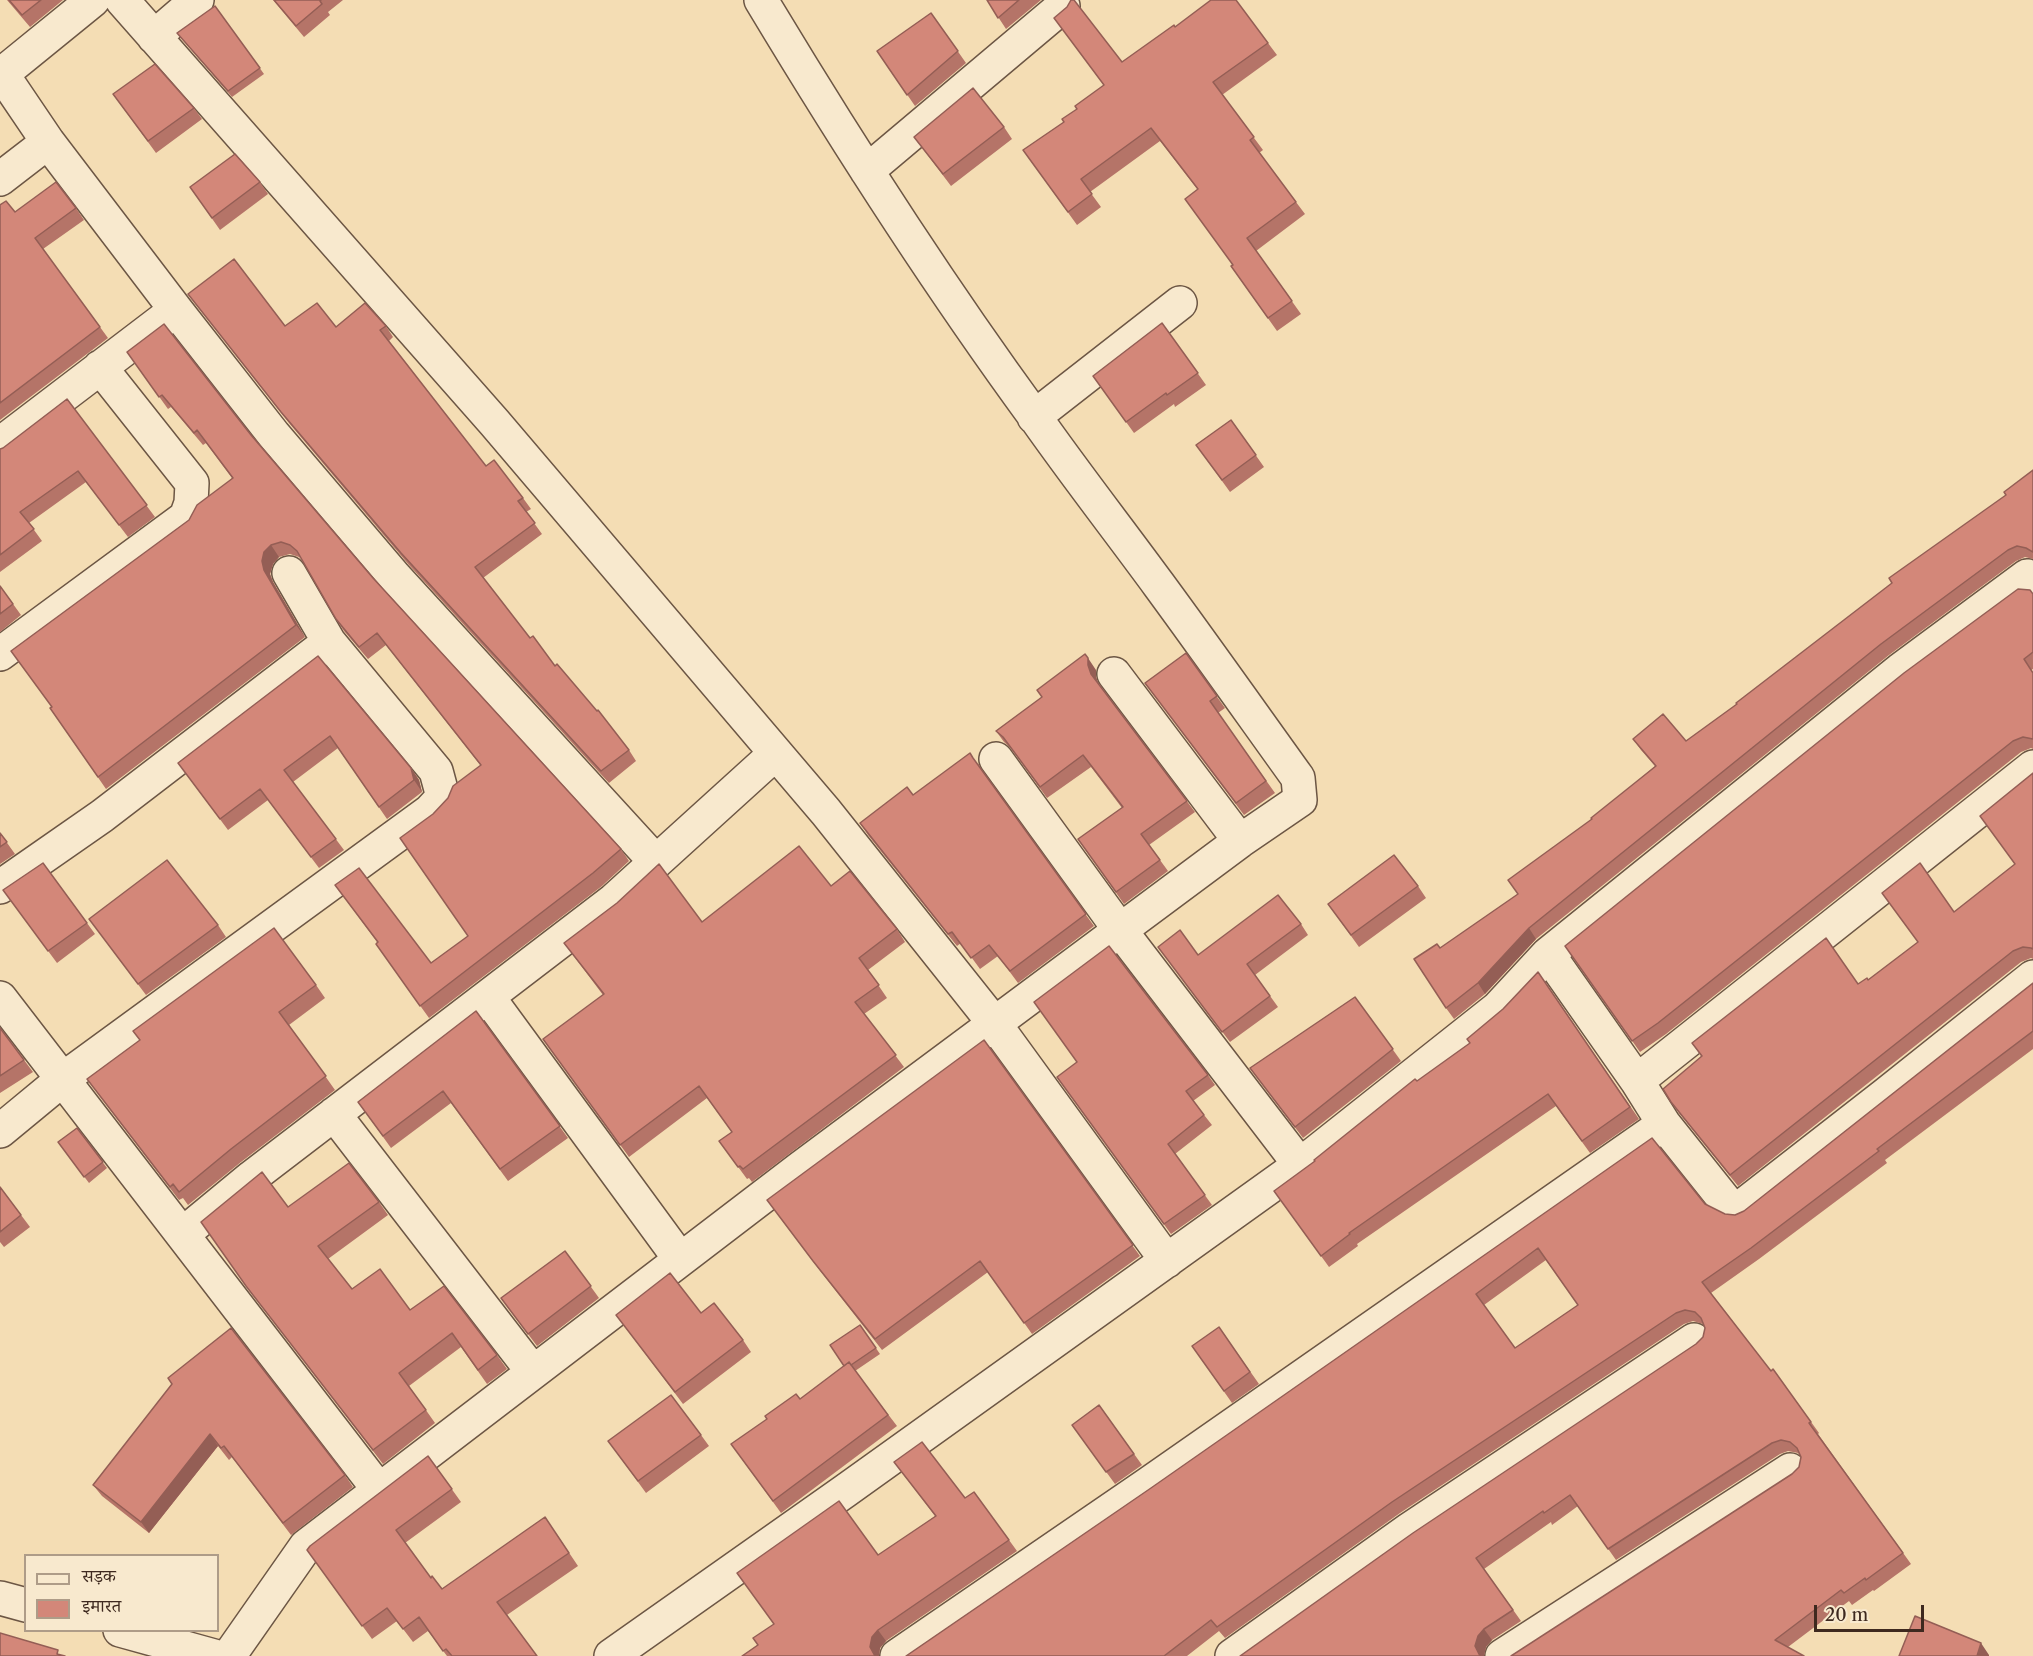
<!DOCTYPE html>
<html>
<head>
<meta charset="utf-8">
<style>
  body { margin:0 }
  #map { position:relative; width:2033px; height:1656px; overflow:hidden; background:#f4ddb4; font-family:"Libre Caslon Text","Noto Serif Devanagari",serif }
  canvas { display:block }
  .legend { position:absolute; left:24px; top:1554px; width:195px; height:78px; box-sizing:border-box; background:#f8e9ce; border:2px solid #ae9c88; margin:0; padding:8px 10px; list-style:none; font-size:18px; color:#3e291f }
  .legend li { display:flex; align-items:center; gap:12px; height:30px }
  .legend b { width:30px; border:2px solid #ae9c88 }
  .scale { position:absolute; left:1814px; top:1605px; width:110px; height:27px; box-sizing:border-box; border:3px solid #3e291f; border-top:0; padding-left:8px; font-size:18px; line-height:21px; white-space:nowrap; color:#3e291f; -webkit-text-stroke:4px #f8e9ce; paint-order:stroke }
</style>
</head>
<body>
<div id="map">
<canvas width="2033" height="1656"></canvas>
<ul class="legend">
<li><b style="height:8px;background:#f8e9ce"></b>सड़क</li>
<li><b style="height:16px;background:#d38779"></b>इमारत</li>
</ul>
<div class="scale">20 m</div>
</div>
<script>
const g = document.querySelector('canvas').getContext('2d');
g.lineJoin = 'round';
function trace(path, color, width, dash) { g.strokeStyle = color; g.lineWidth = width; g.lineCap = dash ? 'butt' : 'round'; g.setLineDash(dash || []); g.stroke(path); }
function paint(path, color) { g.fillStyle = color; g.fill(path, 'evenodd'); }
const minor = new Path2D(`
  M122 0 494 422 826 812 994 1023 1167 1261
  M154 37 197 0
  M0 71 48 142 176 310 274 435 395 577 656 862
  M2 74 93 0
  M867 171 1063 6
  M0 179 48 142
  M1034 417 1180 303
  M0 444 176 310
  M2033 583 2027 576 1900 670 1548 954 1637 1081 1664 1124 1727 1203 1740 1208 1885 1095 2033 977
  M0 654 186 517 191 503 192 483 100 367
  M1114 674 1240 841
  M996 759 1120 930 1300 1165
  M0 887 102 816 329 642
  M488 997 680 1259
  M0 998 379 1490
  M1637 1081 2033 767
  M334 1114 533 1372
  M0 1131 63 1079 430 811 443 797 436 771 329 642 289 573
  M183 1234 252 1177 614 900 776 753
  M0 1598 26 1605
  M120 1630 214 1656
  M229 1656 306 1546 799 1169 1240 841 1300 800 1298 778C1252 714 1206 649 1159 585 1118 529 1075 474 1035 417 937 283 847 143 761 0
  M611 1656 845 1491 1300 1165 1498 1008 1548 954
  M897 1656 1148 1484 1664 1124
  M1232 1656 1410 1529 1694 1340
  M1502 1656 1790 1470`);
trace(minor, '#6c5644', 36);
trace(minor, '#f8e9ce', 33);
paint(new Path2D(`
  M7 0H63L30 27Z
  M273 0H343L328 12 330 15 304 37Z
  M987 0H1041L1006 29Z
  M215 6 264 74 232 97 177 33Z
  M931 13 966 63 915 106 877 51Z
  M1054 18 1122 62 1175 27 1268 43 1277 55 1222 95 1263 150 1259 153 1305 214 1256 251 1301 314 1277 331 1231 266 1233 265 1198 190 1160 141 1090 192 1101 207 1077 225 1023 150 1064 122 1077 109 1104 85Z
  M113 94 194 108 202 119 156 153Z
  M1004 127 1012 139 951 186 914 137Z
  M260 182 268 194 220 230 190 187Z
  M0 205 15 212 76 208 84 220 43 249 108 338 0 420Z
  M188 294 285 326 336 327 386 326 393 337 389 341 486 466 523 498 531 509 526 512 542 534 483 578 530 638 629 750 636 761 609 783 409 565 289 423Z
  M1162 323 1206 385 1175 407 1174 404 1134 433 1093 376Z
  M127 352 251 435 373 578 621 849 629 861 602 886 429 1018 376 944 377 942 335 885 431 963 468 936 433 814 481 766 386 645 368 659 344 631 336 619 302 560 299 557 290 554 279 557 273 564 270 574 273 582 305 637 106 789 50 708 52 707 11 651 189 520 232 478 206 443 203 445 171 407 168 409Z
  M67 399 155 517 128 537 86 482 29 523 42 541 0 572V449L3 448Z
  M1231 420 1264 467 1230 492 1196 445Z
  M2033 470V559L2025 557 2016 561 1889 655 1536 939 1485 994 1454 1019 1446 1008 1440 948 1518 894 1592 819 1655 766 1641 750 1633 739 1686 741 1737 704 2006 495Z
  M0 586 21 615 0 632Z
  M2033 594V669L2031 670 2033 673V749L2031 748 2021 752 1666 1034 1640 1052 1565 946Z
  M1186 653 1225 708 1218 713 1275 793 1244 815 1145 683Z
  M318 656 411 768 419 780 422 792 387 819 338 748 293 782 344 850 319 868 268 800 228 830 178 763Z
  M1096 670V677L1098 683 1195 812 1149 845 1168 871 1124 904 1078 839 1122 808 1091 767 1047 798 1011 748 1004 742 996 731 1042 697Z
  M979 764 980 769 1094 926 1018 983 998 956 980 969 961 943 957 946 868 835 860 823 913 795Z
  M2033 773V959L2031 958 2021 962 1738 1186 1679 1113 1671 1102 1701 1056 1692 1043 1868 980 1918 942 1882 893 1954 912 2015 864Z
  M0 833 15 854 0 864Z
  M43 863 95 934 57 963 3 890Z
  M831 886 897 929 905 942 868 970 887 998 864 1014 904 1067 752 1182 749 1178 747 1179 719 1141 732 1132 707 1098 629 1157 543 1039 603 995 564 943 617 903 702 922Z
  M1418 886 1426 898 1359 947 1328 904Z
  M1301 924 1308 935 1255 975 1278 1007 1230 1042 1158 947 1198 955Z
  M218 925 226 937 146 995 98 931Z
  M1538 972 1639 1119 1590 1153 1556 1106 1357 1244 1358 1246 1329 1267 1274 1191 1315 1161 1470 1043 1503 1009Z
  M2033 983V1049L1885 1160 1887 1163 1759 1259 1711 1293 1771 1371 1773 1369 1819 1433 1818 1434 1911 1564 1874 1591 1873 1590 1852 1605 1849 1601 1788 1647 1511 1656 1792 1474 1799 1467 1801 1457 1798 1453 1788 1451 1780 1454 1616 1560 1578 1506 1552 1525 1551 1522 1484 1569 1521 1621 1492 1640 1486 1647 1484 1656H1240L1696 1344 1703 1337 1705 1328 1703 1324 1693 1321 1684 1324 1400 1513 1225 1638 1219 1631 1187 1656H906L1151 1488 1652 1138 1705 1204 1725 1214 1735 1215 1744 1211ZM1546 1260 1578 1305 1515 1348 1484 1305Z
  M316 985 325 998 289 1025 335 1090 241 1162 188 1205 183 1198 179 1200 87 1079 140 1040 133 1031Z
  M1355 997 1401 1061 1303 1138 1250 1068Z
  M476 1011 568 1138 508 1181 451 1103 391 1148 358 1102Z
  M0 1028 33 1072 0 1093Z
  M984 1040 1140 1256 1032 1334 988 1272 882 1350 821 1272 775 1211Z
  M1208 1075 1215 1085 1193 1101 1212 1125 1175 1154 1212 1205 1171 1234 1057 1077Z
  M77 1128 107 1168 89 1183 58 1142Z
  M0 1187 30 1227 4 1247 0 1242Z
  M379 1202 388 1215 328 1259 352 1289 410 1310 497 1355 507 1369 487 1384 461 1347 409 1386 435 1423 383 1464 256 1299 201 1222 288 1207Z
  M565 1251 599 1298 537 1346 501 1298Z
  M616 1315 743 1340 751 1352 683 1404Z
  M860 1325 880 1354 855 1371 897 1426 781 1513 731 1444 800 1399 844 1366Z
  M1219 1327 1259 1384 1232 1403 1192 1346Z
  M172 1384 345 1475 353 1487 291 1535 232 1457 229 1460 218 1446 149 1533 102 1496 93 1485Z
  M1099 1405 1142 1465 1115 1484 1072 1425Z
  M701 1435 709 1446 646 1493 617 1453Z
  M428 1456 461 1502 405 1543 431 1578 442 1589 545 1517 578 1566 507 1615 537 1656H447L428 1631 413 1642 397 1621 372 1639 307 1550Z
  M894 1462 965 1498 974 1492 1017 1551 886 1641 880 1648 879 1656H742L935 1516Z`), '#b57468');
paint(new Path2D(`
  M271 545 279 557 273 564 270 574 273 582 305 637 296 625 264 570 262 561 264 552Z
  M1088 658 1096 670V677L1099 685 1091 674 1088 665Z
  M411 768 419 780 422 792 414 780Z
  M1529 928 1536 939 1485 994 1478 983Z
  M210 1434 218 1446 149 1533 141 1522Z
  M1484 1629 1492 1640 1486 1647 1484 1656H1479L1475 1646 1478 1636Z
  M878 1630 886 1641 880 1648 879 1656H874L870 1647 872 1637Z
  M1981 1643 1989 1655V1656H1977Z`), '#945e55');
const building = new Path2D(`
  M9 0H41L22 15Z
  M274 0H321L320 1 322 4 296 26Z
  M987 0H1019L998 18Z
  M1071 0H1074L1122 62 1174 25 1175 27 1211 0H1236L1268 43 1213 82 1254 137 1250 140 1296 202 1247 238 1292 301 1268 318 1231 266 1233 265 1185 199 1198 189 1151 128 1081 179 1092 194 1068 212 1023 150 1064 122 1062 119 1077 109 1075 106 1104 85 1054 18 1067 7Z
  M215 6 260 68 228 91 177 33Z
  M931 13 958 51 907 95 877 51Z
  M155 64 194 108 148 141 113 94Z
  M973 88 1004 127 943 174 914 137Z
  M235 154 260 182 212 218 190 187Z
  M56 182 76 208 35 238 100 327 0 403V205L6 201 15 212Z
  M234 259 285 326 317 303 336 327 365 303 386 326 380 330 486 466 494 460 523 498 518 501 535 523 475 567 530 638 533 636 555 666 557 664 597 711 598 710 629 750 601 771 401 553 281 412 188 294Z
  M1162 323 1198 373 1167 395 1166 393 1126 422 1093 376Z
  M164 324 251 435 373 578 621 849 593 873 420 1006 376 944 378 942 335 885 359 868 431 963 468 936 400 838 433 814 448 798 453 786 481 765 377 633 359 647 336 619 297 551 290 545 281 542 271 545 264 552 262 561 264 570 296 625 98 777 50 708 52 707 11 651 189 520 197 505 233 478 197 430 194 433 162 395 159 397 127 352Z
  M67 399 147 505 119 525 78 471 20 512 34 529 0 555V449L3 448Z
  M1231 420 1256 455 1222 480 1196 445Z
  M2033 470V552L2026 548 2017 546 2008 550 1881 644 1529 928 1478 983 1446 1008 1414 959 1437 944 1440 948 1518 894 1508 880 1592 819 1591 818 1656 766 1633 739 1663 714 1686 741 1737 704 1736 703 1892 583 1889 578 2006 495 2004 492Z
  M0 586 13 604 0 614Z
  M2018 589 2030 590 2033 594V652L2024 659 2033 673V739L2023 737 2013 741 1658 1023 1632 1041 1565 946 1904 673Z
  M1186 653 1217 696 1210 701 1266 781 1236 803 1145 683Z
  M1085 654 1088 658V665L1091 674 1187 801 1141 834 1160 860 1116 892 1078 839 1123 807 1083 755 1040 787 1003 737 996 731 1042 697 1037 690Z
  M318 656 411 768 414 780 379 807 330 736 284 770 336 839 311 857 260 789 220 819 178 763Z
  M970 753 973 758 1086 914 1010 971 989 945 971 958 952 932 948 934 860 823 907 787 913 795Z
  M2033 773V949L2031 948 2023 947 2013 951 1730 1175 1671 1102 1663 1089 1702 1056 1692 1043 1826 938 1858 984 1867 978 1868 980 1918 942 1882 893 1920 863 1954 912 2015 864 1980 816Z
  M0 833 7 842 0 847Z
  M799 846 831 886 850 871 897 929 859 958 879 985 855 1002 896 1055 743 1169 740 1166 738 1167 719 1141 732 1132 699 1086 620 1145 543 1039 604 994 564 943 617 903 659 864 702 922Z
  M1394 855 1418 886 1351 935 1328 904Z
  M167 860 218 925 138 984 89 919Z
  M43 863 87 923 48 951 3 890Z
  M1278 895 1301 924 1247 964 1270 996 1222 1032 1158 947 1180 930 1198 955Z
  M274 928 316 985 279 1012 326 1076 231 1149 179 1192 173 1184 170 1187 87 1079 140 1040 133 1031Z
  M1109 946 1208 1075 1186 1091 1204 1115 1168 1144 1205 1195 1164 1224 1057 1077 1077 1062 1034 1002Z
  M1538 972 1630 1107 1582 1141 1548 1094 1349 1233 1350 1234 1321 1256 1274 1191 1315 1161 1314 1160 1415 1079 1417 1081 1470 1043 1467 1039 1503 1009Z
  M2033 983V1031L1877 1149 1879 1151 1751 1248 1702 1282 1771 1371 1773 1369 1811 1422 1809 1423 1903 1553 1866 1580 1865 1578 1844 1593 1841 1590 1775 1640 1804 1656H1511L1792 1474 1799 1467 1801 1457 1797 1448 1790 1442 1781 1440 1772 1443 1608 1549 1570 1495 1544 1513 1543 1511 1476 1558 1513 1610 1484 1629 1478 1636 1475 1646 1480 1656H1240L1413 1533 1696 1344 1703 1337 1705 1328 1701 1318 1695 1312 1685 1310 1676 1313 1392 1502 1217 1627 1211 1620 1164 1656H906L1151 1488 1652 1138 1705 1204 1725 1214 1735 1215 1744 1211ZM1538 1248 1578 1305 1515 1348 1476 1294Z
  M1355 997 1393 1049 1295 1127 1250 1068Z
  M476 1011 560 1126 500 1169 443 1091 383 1136 358 1102Z
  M0 1028 24 1060 0 1076Z
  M984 1040 1133 1245 1024 1323 980 1261 875 1339 813 1261 767 1200Z
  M77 1128 103 1162 84 1177 58 1142Z
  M349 1163 379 1202 318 1246 352 1289 380 1269 410 1310 444 1286 497 1355 478 1370 452 1333 399 1373 426 1410 373 1450 246 1286 201 1222 262 1172 288 1207Z
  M0 1187 21 1215 0 1232Z
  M565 1251 591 1286 528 1334 501 1298Z
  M670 1273 701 1313 714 1303 743 1340 675 1392 616 1315Z
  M860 1325 876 1348 851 1365 849 1362 844 1366 830 1345Z
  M1219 1327 1250 1372 1224 1391 1192 1346Z
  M231 1328 345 1475 283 1523 224 1446 221 1448 210 1434 141 1522 93 1485 172 1384 168 1378Z
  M849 1362 888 1415 773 1501 731 1444 767 1419 765 1416 796 1394 800 1399Z
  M671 1395 701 1435 638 1481 608 1441Z
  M1099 1405 1134 1454 1106 1472 1072 1425Z
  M922 1442 965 1498 974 1492 1009 1540 878 1630 872 1637 870 1647 875 1656H742L758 1645 753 1638 774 1624 737 1573 839 1501 878 1555 936 1516 894 1462Z
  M428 1456 452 1489 396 1530 431 1578 432 1576 442 1589 545 1517 569 1553 497 1602 537 1656H452L446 1649 443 1651 419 1617 403 1629 387 1608 362 1626 307 1550 310 1546Z
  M1915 1616 1981 1643 1977 1656H1899Z
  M0 1633 58 1650 57 1654 65 1656H0Z`);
paint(building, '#d38779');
trace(building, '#945e55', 1.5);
</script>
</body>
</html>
